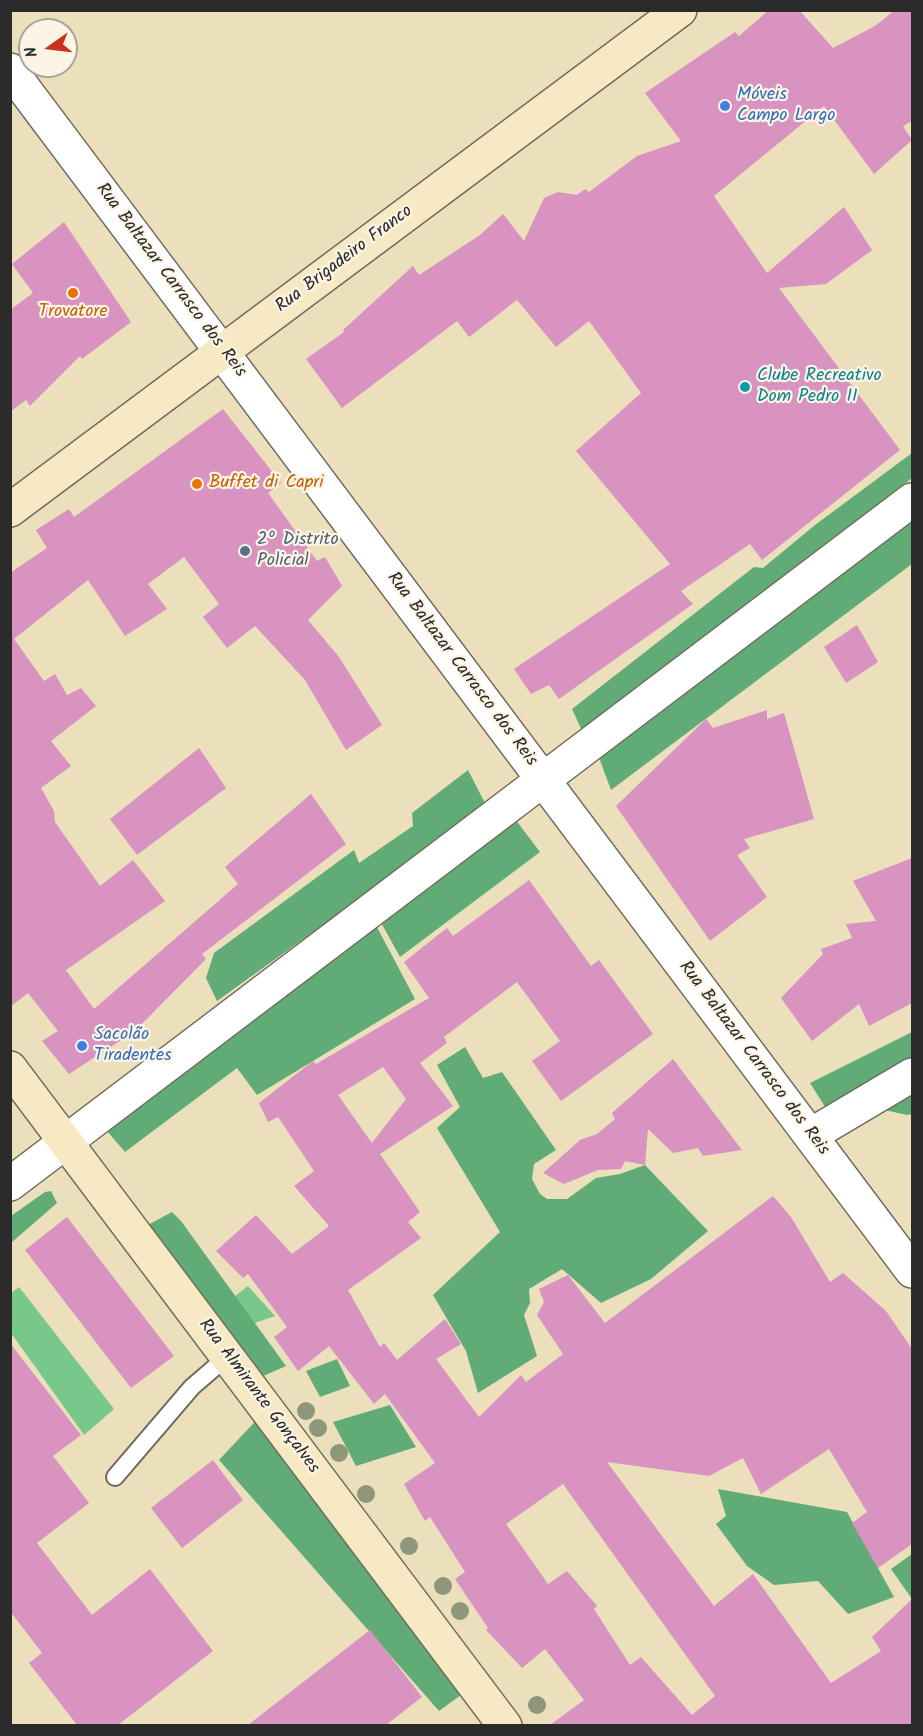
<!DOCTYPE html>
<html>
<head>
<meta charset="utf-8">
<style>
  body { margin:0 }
  #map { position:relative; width:923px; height:1736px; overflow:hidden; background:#ebdfbc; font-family:Kalam,sans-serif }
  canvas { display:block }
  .frame { position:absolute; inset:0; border:12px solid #2b2b2b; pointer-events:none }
  .north { position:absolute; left:18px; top:18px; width:60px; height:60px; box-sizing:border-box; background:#fcf5e5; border:2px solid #a8a49b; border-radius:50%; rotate:256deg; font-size:16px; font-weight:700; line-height:24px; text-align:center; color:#2b2b2b }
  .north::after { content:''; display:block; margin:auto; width:21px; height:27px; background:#c8321e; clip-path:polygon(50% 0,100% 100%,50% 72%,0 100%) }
</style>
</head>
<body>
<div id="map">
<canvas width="923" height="1736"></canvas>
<div class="frame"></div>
<div class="north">N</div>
</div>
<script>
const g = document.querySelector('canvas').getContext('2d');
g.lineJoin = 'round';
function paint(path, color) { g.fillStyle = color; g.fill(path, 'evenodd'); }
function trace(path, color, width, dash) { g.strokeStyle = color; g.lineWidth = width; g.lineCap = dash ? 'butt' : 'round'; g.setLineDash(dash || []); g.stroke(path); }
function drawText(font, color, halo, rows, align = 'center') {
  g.font = font + ' Kalam,sans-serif'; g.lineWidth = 4.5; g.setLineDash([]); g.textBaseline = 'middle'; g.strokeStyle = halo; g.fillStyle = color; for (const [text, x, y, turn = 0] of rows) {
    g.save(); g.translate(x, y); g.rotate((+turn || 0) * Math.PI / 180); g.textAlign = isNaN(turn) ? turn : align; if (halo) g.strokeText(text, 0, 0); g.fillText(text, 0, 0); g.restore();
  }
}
paint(new Path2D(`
  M248 1286 275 1316 255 1323 235 1296Z
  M19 1287 114 1409 84 1435 11 1333V1293Z`), '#77c88a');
paint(new Path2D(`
  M912 453V478L583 733 572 709 754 567 763 568 815 525Z
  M912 494V564L611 790 594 744Z
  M468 770 487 807 217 1001 206 978 214 953 354 850 359 863 413 826 412 813Z
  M509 811 540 852 400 957 374 910Z
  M369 912 415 999 257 1095 237 1068 125 1152 95 1117Z
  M912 1032V1060L827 1110 810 1083Z
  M465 1047 483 1078 502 1072 556 1150 534 1164 532 1179 540 1194 547 1199H567L596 1178 620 1174 645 1165 708 1231 651 1279 601 1303 562 1269 529 1289 530 1303 524 1315 537 1356 478 1393 466 1351 433 1295 500 1232 437 1128 460 1107 437 1065Z
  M912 1085V1114L907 1115 876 1108Z
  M51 1191 57 1203 11 1243V1216L45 1192Z
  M172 1212 181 1221 286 1366 261 1377 148 1225Z
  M337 1359 350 1386 320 1397 306 1371Z
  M390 1405 416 1447 356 1466 333 1422Z
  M265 1411 472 1687 439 1711 219 1460Z
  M718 1489 847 1512 894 1597 848 1614 818 1581 774 1585 747 1566 716 1524 726 1516Z
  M912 1554V1599L891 1569Z`), '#61ac76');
paint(new Path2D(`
  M769 10H799L833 48 875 26 895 10H912V121L903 126 912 140 874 174 824 106 714 196 767 273 844 207 872 250 826 284 779 288 900 450 762 560 750 544 681 591 693 604 559 699 549 685 531 694 514 669 670 564 576 451 641 393 589 321 556 347 517 300 469 337 457 321 342 408 306 359 344 332 343 330 413 266 419 275 480 235 503 214 524 241 544 198 558 192 577 195 585 189 589 192 637 156 681 141 645 93 735 32 739 36Z
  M64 222 131 322 82 359 80 356 30 406 26 400 10 412V310L33 293 12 264Z
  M223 409 281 483 268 493 317 561 325 557 342 586 308 620 339 657 382 725 346 750 305 680 255 626 227 648 203 617 219 604 184 557 148 584 167 609 125 636 88 580 14 639 44 681 55 674 67 695 81 688 96 706 51 741 71 766 41 788 54 811 55 822 100 886 133 860 165 901 66 970 94 1009 238 884 225 867 311 794 346 844 202 954 206 959 135 1031 69 1074 42 1041 58 1031 28 993 10 1007V573L47 548 36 530 69 509 74 517Z
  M857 625 878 662 846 683 824 647Z
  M767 710V719L784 713 814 819 744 839 750 848 737 855 767 897 710 941 616 806 706 719 713 728Z
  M199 748 226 788 137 855 110 819Z
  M912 858V1003L869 1026 859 1004 812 1041 781 998 823 954 821 949 852 938 846 924 876 921 853 881Z
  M529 880 591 966 599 960 653 1034 561 1101 532 1061 560 1041 517 982 444 1037 447 1043 420 1063 453 1106 380 1154 420 1212 408 1222 421 1238 348 1290 380 1347 384 1343 397 1360 445 1319 461 1344 436 1359 479 1417 521 1375 526 1382 563 1354 537 1315 544 1302 539 1289 568 1275 605 1323 773 1196 791 1217 830 1282 843 1273 886 1311 912 1349V1544L878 1568 852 1523 867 1512 829 1449 761 1494 743 1458 709 1476 607 1462 714 1606 753 1574 831 1683 881 1651 872 1637 912 1599V1725H550L584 1700 545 1649 522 1668 486 1630 488 1628 455 1579 465 1572 430 1517 425 1521 404 1484 435 1463 385 1394 374 1404 329 1346 298 1371 274 1337 287 1327 248 1274 243 1278 216 1251 256 1215 292 1254 329 1226 294 1186 314 1171 278 1117 268 1122 259 1103 313 1061 316 1064 429 998 404 962 447 928 453 936ZM383 1067 406 1099 372 1143 338 1095ZM563 1484 715 1696 692 1715 641 1657 630 1665 594 1609 597 1606 567 1571 548 1584 506 1524Z
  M673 1059 742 1150 703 1156 698 1148 673 1153 648 1129 645 1165 625 1161 621 1169 598 1170 564 1184 543 1173 580 1140 597 1134 615 1119 612 1113Z
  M67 1217 174 1356 131 1388 25 1250Z
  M10 1343 81 1435 53 1456 89 1503 37 1543 92 1615 150 1569 213 1651 118 1725H77L29 1663 42 1653 10 1611Z
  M213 1460 243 1500 182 1548 151 1508Z
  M370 1630 422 1697 386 1725H248Z`), '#d893c1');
const lane = new Path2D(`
  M115 1477 192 1387 228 1356`);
const street = new Path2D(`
  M10 70 912 1271
  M811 1135 912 1075
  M10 1184 912 500`);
const secondary = new Path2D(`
  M10 510 680 10
  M10 1068 505 1726`);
trace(lane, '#6e6a5e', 20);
trace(street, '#6e6a5e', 36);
trace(secondary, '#6e6a5e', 36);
trace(lane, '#fff', 16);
trace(street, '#fff', 33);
trace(secondary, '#f7e9c3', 33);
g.fillStyle = '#8e967c';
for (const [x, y] of [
  [306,1411],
  [318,1428],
  [339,1453],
  [366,1494],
  [409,1546],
  [443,1586],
  [460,1611],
  [537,1705]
]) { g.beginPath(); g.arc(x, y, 9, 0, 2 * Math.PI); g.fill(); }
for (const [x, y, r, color] of [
  [725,106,6,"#3f7fe0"],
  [73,293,6,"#e8710a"],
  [745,387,6,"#0f9aa8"],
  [197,484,6,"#e8710a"],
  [245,551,6,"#5c6f8a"],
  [82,1046,6,"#3f7fe0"]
]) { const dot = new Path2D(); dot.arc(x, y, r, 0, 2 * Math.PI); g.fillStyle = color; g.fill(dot); trace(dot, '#fcf5e5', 2); }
drawText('18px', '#366cbe', '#fcf5e5', [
  ["Móveis",737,96],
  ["Campo Largo",737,117],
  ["Sacolão",94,1036],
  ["Tiradentes",94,1057]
], 'left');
drawText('18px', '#2b2b2b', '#fcf5e5', [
  ["Rua Brigadeiro Franco",345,260,-37],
  ["Rua Baltazar Carrasco dos Reis",170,281,53],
  ["Rua Baltazar Carrasco dos Reis",461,670,53],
  ["Rua Baltazar Carrasco dos Reis",753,1059,53],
  ["Rua Almirante Gonçalves",258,1397,53]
]);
drawText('18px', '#c56008', '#fcf5e5', [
  ["Trovatore",73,313],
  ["Buffet di Capri",209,484,"left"]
]);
drawText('18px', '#0d838f', '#fcf5e5', [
  ["Clube Recreativo",757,377],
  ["Dom Pedro II",757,398]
], 'left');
drawText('18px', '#4e5e75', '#fcf5e5', [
  ["2º Distrito",257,541],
  ["Policial",257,562]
], 'left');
</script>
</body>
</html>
